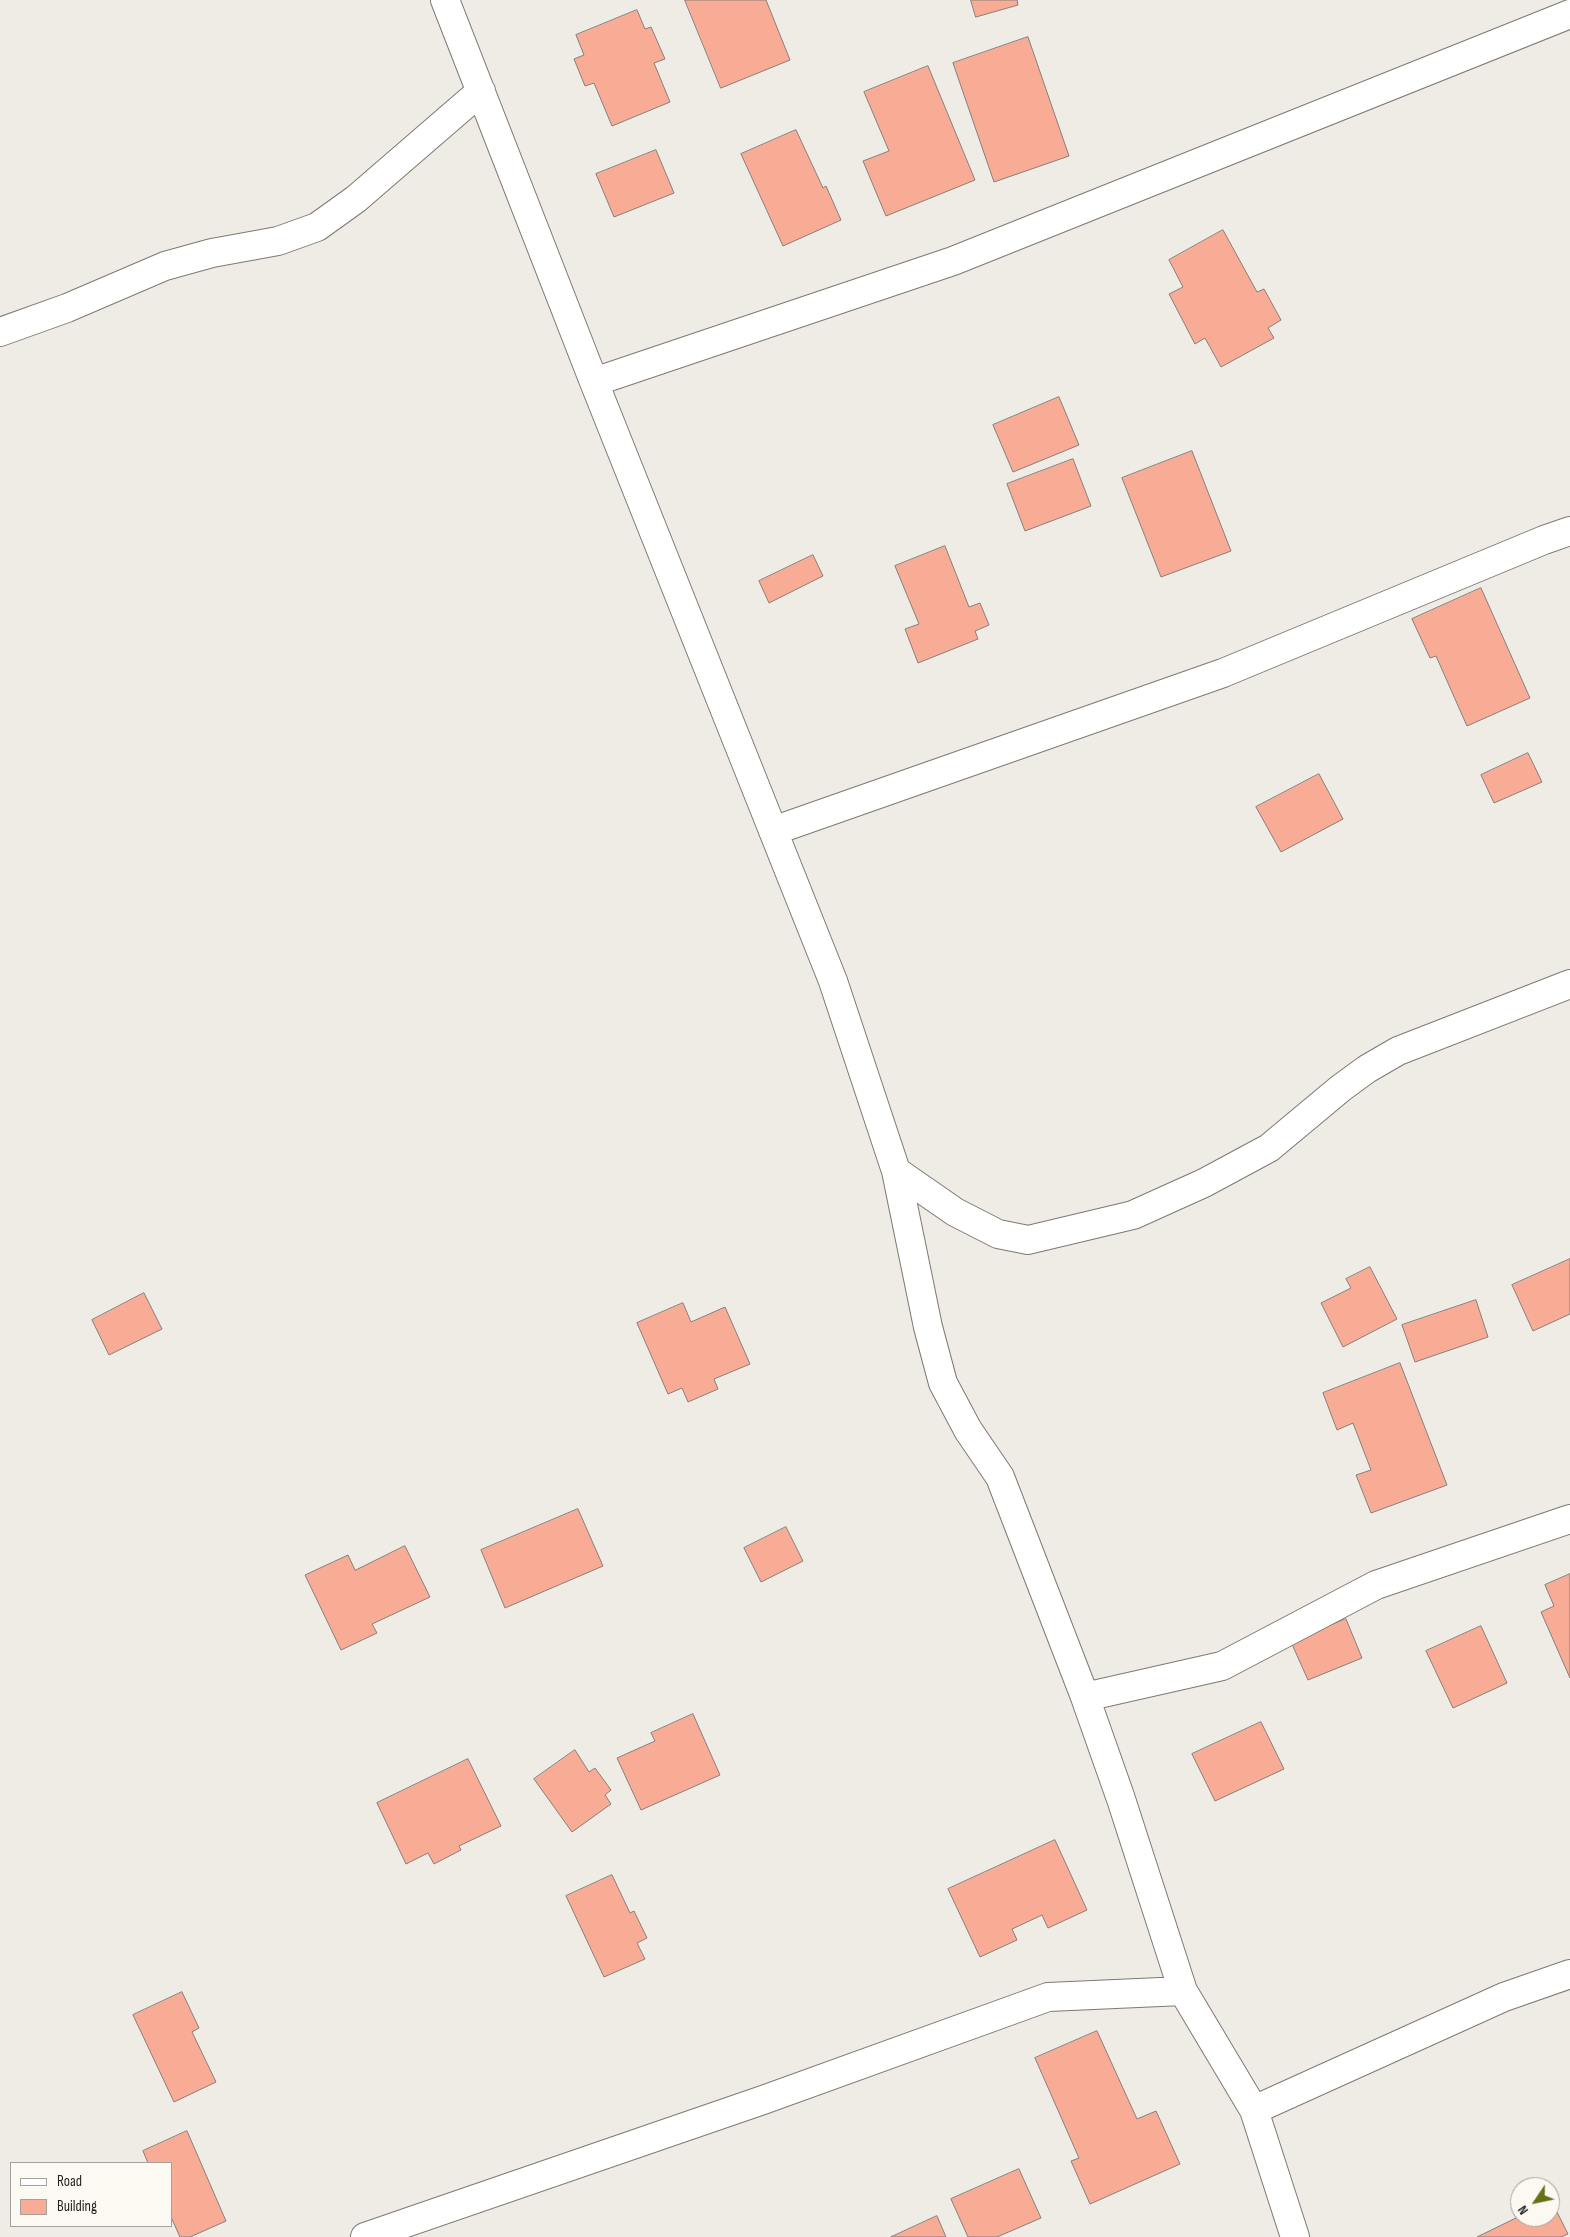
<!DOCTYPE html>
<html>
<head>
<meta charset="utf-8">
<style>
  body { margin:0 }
  #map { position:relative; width:1570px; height:2237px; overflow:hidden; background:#eeece4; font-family:"Sofia Sans Condensed",sans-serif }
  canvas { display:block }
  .legend { position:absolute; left:10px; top:2162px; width:162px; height:65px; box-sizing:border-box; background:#fbf9f1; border:1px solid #a3a29c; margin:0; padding:6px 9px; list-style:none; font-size:15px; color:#201f1d }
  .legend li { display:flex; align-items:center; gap:10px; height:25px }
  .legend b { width:25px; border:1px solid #a3a29c }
  .north { position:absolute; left:1510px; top:2177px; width:50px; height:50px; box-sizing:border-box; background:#fbf9f1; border:1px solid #a3a29c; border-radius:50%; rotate:236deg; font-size:14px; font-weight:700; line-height:20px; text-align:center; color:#201f1d }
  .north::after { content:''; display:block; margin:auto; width:18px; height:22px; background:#677018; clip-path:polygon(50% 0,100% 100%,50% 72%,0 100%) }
</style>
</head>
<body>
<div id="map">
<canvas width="1570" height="2237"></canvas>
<ul class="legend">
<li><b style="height:6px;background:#fff"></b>Road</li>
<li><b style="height:14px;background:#f9ac95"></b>Building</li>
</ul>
<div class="north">N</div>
</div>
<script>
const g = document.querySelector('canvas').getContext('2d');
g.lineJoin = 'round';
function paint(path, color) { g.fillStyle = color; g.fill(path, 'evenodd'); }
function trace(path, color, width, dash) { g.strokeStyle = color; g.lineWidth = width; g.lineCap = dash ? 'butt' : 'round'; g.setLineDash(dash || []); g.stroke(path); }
const building = new Path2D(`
  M685 0H766L790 60 721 88Z
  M971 0H1017L1018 5 976 17Z
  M637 10 645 29 651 27 665 59 654 63 670 102 612 126 594 83 585 86 574 59 584 55 576 35Z
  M1028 37 1069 156 994 182 953 63Z
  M928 66 975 180 886 216 863 161 889 151 864 92Z
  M796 130 823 188 826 186 841 220 783 246 741 154Z
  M656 150 674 193 614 217 596 174Z
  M1223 230 1257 292 1264 289 1281 320 1268 328 1274 338 1221 367 1205 338 1195 344 1169 294 1183 287 1169 260Z
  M1059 397 1079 445 1013 472 993 425Z
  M1192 451 1231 551 1161 577 1122 478Z
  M1073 459 1091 506 1025 531 1007 484Z
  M945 546 969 607 980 603 989 625 975 631 978 639 918 663 905 629 919 624 895 566Z
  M813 555 823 576 769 603 759 581Z
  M1481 588 1530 698 1467 726 1436 656 1430 658 1412 619Z
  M1528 753 1542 782 1494 803 1481 775Z
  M1319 774 1343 819 1281 852 1256 807Z
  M1570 1259V1314L1533 1331 1512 1285Z
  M1370 1267 1397 1319 1343 1347 1321 1303 1351 1288 1346 1279Z
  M144 1293 162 1329 109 1355 92 1320Z
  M1476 1300 1488 1337 1415 1362 1402 1325Z
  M683 1303 691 1322 725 1307 750 1364 714 1379 718 1389 688 1402 682 1388 668 1394 637 1323Z
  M1400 1363 1447 1485 1371 1513 1356 1475 1371 1470 1353 1423 1337 1430 1323 1393Z
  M578 1509 603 1566 505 1608 481 1550Z
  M786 1527 803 1561 761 1582 744 1548Z
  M405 1546 430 1597 372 1624 377 1633 341 1650 305 1575 348 1555 355 1570Z
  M1570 1574V1678L1541 1612 1554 1606 1545 1585Z
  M1346 1619 1362 1658 1308 1680 1291 1642Z
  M1481 1626 1507 1683 1453 1708 1426 1651Z
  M693 1714 720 1775 641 1810 617 1758 655 1741 651 1733Z
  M1261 1722 1284 1769 1215 1801 1192 1754Z
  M575 1750 589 1772 595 1768 611 1790 605 1795 611 1804 572 1832 534 1779Z
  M468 1759 501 1826 459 1846 461 1850 434 1864 428 1853 406 1864 377 1803Z
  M1055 1840 1087 1910 1048 1928 1042 1915 1012 1929 1017 1940 980 1957 948 1889Z
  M612 1875 630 1913 634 1911 647 1938 637 1943 645 1959 604 1977 566 1896Z
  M182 1992 199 2028 192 2032 216 2082 174 2102 133 2015Z
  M1097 2031 1137 2119 1156 2111 1180 2164 1090 2204 1071 2161 1079 2158 1035 2058Z
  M187 2131 226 2221 190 2237H180L171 2217V2163H148L143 2151Z
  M1019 2169 1041 2218 997 2237H968L951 2199Z
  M1551 2200 1568 2234 1561 2237H1477L1520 2216 1550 2217Z
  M937 2216 946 2237H891Z`);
paint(building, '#f9ac95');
trace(building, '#877e7c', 1);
const minor = new Path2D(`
  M0 332 67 308 165 266 212 253 278 241 317 227 356 199 481 91
  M594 382 953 261 1570 14
  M773 831 1223 673 1544 540 1570 531
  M896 1171 955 1212 998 1234 1028 1240 1133 1215 1204 1183 1269 1148 1341 1088 1367 1069 1398 1051 1570 984
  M1085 1697 1222 1666 1376 1585 1570 1519
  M1183 1991 1254 2110 1295 2237
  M1254 2110 1504 1997 1570 1974
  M365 2237 763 2100 1048 1997 1183 1991 1121 1799 1085 1697 1000 1477 968 1430 943 1383 928 1327 896 1171 833 981 594 382 445 0`);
trace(minor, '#7c7a73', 30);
trace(minor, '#fff', 28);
</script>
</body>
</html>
